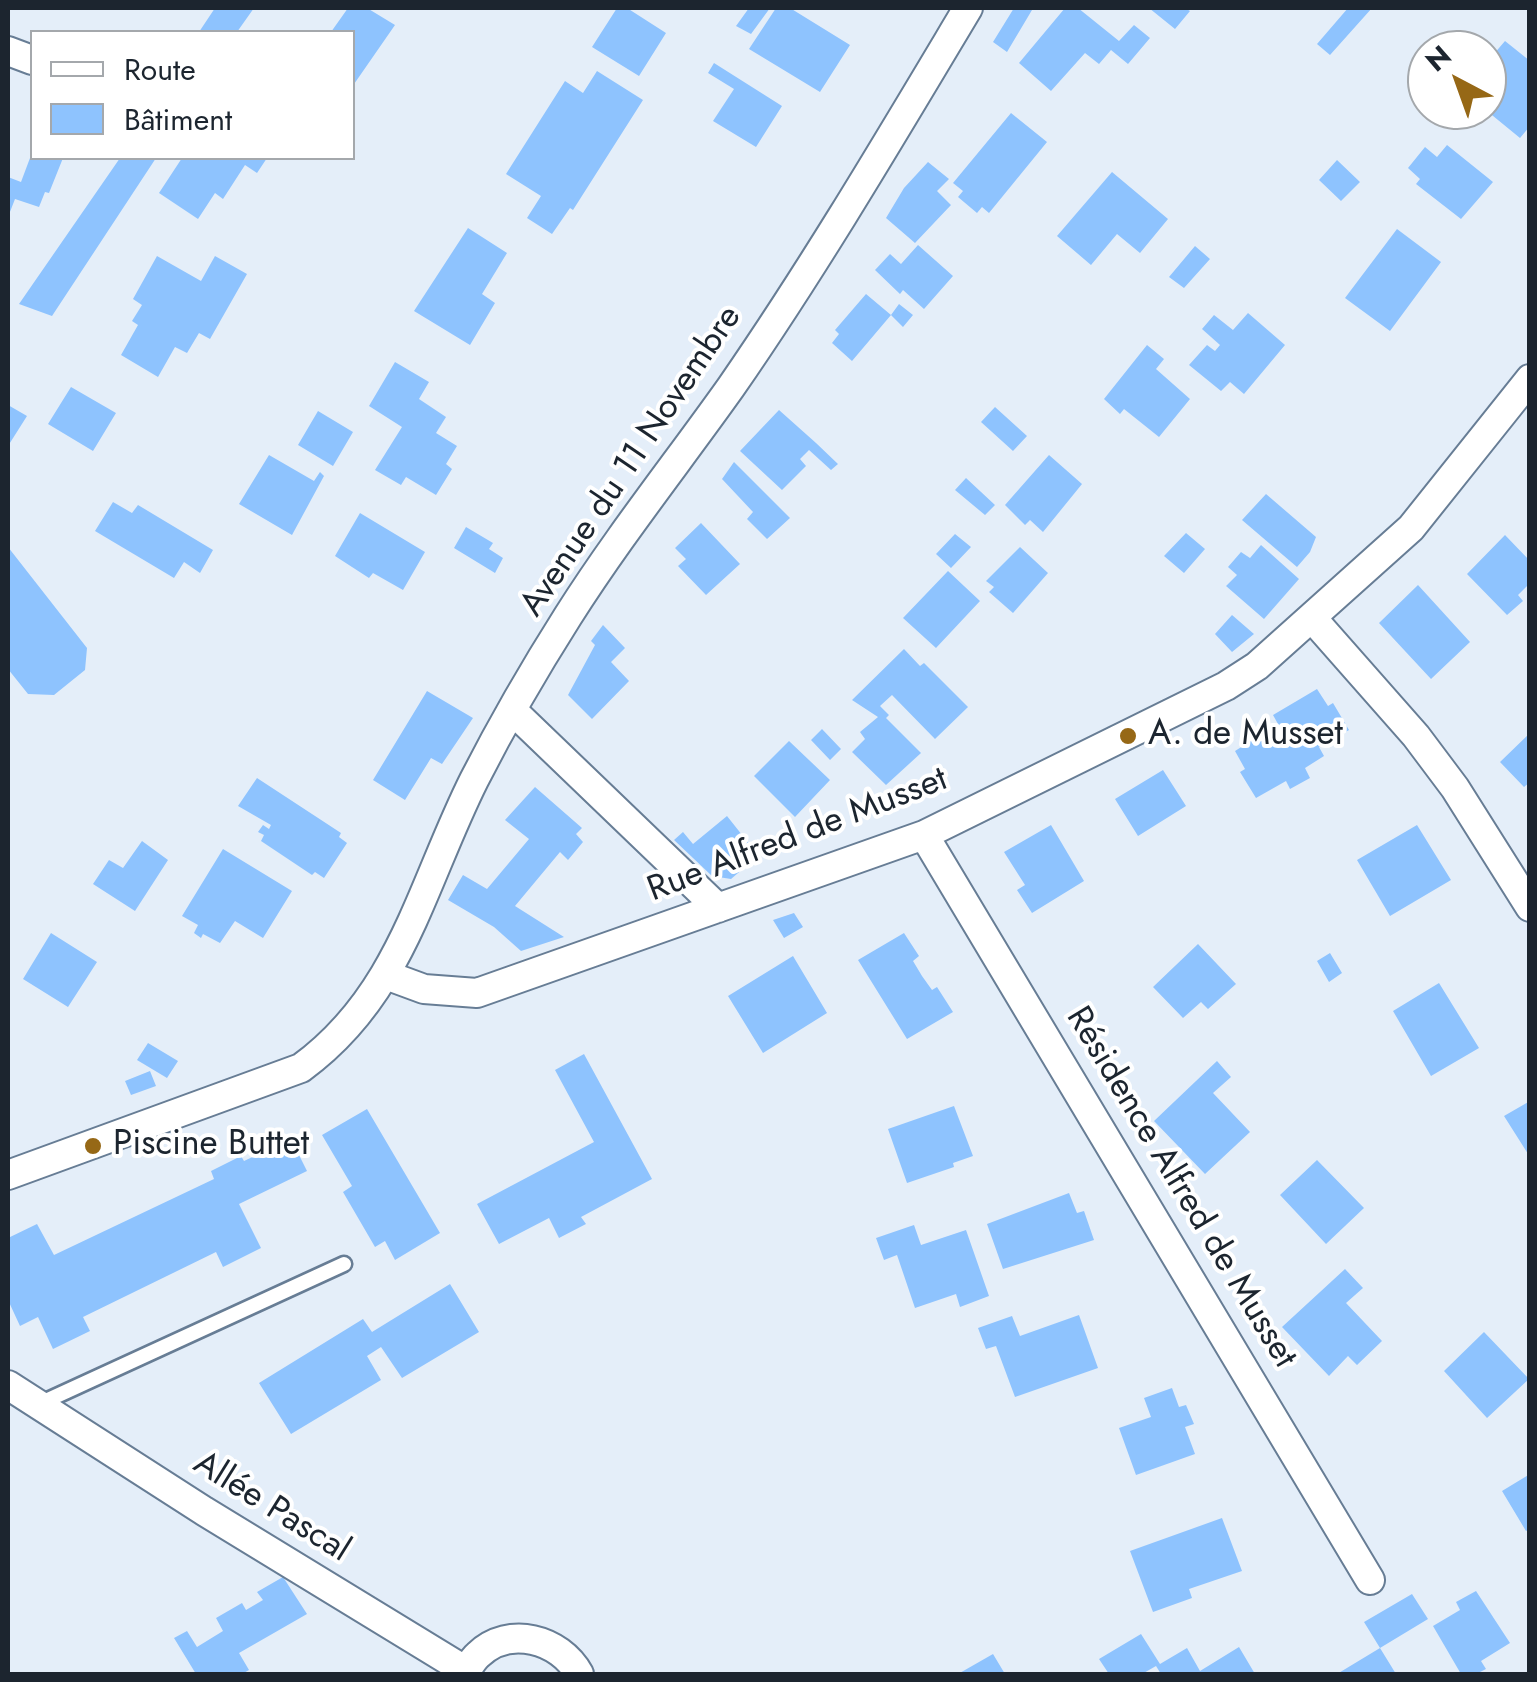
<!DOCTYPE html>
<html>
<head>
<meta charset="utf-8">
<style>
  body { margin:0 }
  #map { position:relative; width:1537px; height:1682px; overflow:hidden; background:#e4eef9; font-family:Jost,sans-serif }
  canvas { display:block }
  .frame { position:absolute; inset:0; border:10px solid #1c252f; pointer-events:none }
  .legend { position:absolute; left:30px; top:30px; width:325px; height:130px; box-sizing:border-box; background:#fff; border:2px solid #a4a8ac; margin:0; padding:12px 18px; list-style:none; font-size:30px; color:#1c252f }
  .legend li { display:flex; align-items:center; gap:20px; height:50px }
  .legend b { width:50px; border:2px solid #a4a8ac }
  .north { position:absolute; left:1407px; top:30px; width:100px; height:100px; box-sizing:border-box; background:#fff; border:2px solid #a4a8ac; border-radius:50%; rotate:319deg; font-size:28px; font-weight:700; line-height:40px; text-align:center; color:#1c252f }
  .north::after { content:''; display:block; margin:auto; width:35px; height:45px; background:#966816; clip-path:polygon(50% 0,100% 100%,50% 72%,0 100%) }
</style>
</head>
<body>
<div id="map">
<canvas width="1537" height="1682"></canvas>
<div class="frame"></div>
<ul class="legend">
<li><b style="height:12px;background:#fff"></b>Route</li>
<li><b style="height:28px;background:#8ec3fe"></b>Bâtiment</li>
</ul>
<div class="north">N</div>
</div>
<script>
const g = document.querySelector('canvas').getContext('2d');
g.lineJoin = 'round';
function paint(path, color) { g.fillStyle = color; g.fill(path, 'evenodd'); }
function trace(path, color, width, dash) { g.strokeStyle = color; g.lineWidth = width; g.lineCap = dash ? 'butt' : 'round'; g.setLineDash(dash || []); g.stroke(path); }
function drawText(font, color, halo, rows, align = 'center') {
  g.font = font + ' Jost,sans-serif'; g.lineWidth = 8; g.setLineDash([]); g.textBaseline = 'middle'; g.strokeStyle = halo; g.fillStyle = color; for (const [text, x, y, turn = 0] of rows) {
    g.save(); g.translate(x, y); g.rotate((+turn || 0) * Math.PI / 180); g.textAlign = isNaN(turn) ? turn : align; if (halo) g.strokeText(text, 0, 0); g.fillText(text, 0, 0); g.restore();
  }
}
paint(new Path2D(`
  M215 8H254L237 32H199Z
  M348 8H367L395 25 352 87V32H331Z
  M617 8H627L666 33 639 76 592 47Z
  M749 8H770L751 34 736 26Z
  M776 8H790L850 45 820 92 749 49Z
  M1014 8 1032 10 1007 52 993 42Z
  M1065 8H1078L1119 41 1134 25 1150 38 1128 64 1111 50 1099 64 1085 53 1051 91 1019 63Z
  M1149 8H1185L1190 11 1175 29Z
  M1348 8H1372L1330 55 1317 44Z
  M1505 41 1530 61V126L1520 138 1487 111V62Z
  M714 63 782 106 756 147 713 121 734 89 708 73Z
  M597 71 643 100 573 210 570 208 552 234 527 218 541 196 506 174 565 81 583 93Z
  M1011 113 1047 142 989 213 982 207 977 213 958 197 963 191 953 183Z
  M1447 145 1493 182 1461 219 1416 184 1420 179 1408 168 1425 147 1437 157Z
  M30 158H63L49 193 45 192 39 207 15 199 8 217V177L21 182Z
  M120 158H156L52 316 19 304Z
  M182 158H267L257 173 245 165 223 199 215 193 198 219 159 193Z
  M1337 160 1360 182 1341 201 1319 180Z
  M928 162 949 179 937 191 951 205 915 243 886 218 904 188Z
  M1112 172 1168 219 1140 253 1117 234 1091 265 1057 236Z
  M468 228 507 253 482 294 495 303 470 345 414 311Z
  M1397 229 1441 262 1390 331 1345 298Z
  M918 245 953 276 924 309 903 290 900 294 875 270 890 254 901 264Z
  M1195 246 1210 259 1184 288 1169 277Z
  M157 256 201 281 215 256 247 274 210 339 199 333 187 353 175 347 158 377 121 355 138 325 132 321 142 305 133 299Z
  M866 294 891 315 852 361 832 343 839 334 835 330Z
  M899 304 913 315 903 327 891 315Z
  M1248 313 1285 345 1244 394 1230 382 1221 391 1189 365 1207 345 1215 351 1220 345 1202 329 1214 315 1233 330Z
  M1147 345 1164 359 1156 369 1190 399 1159 437 1124 409 1120 414 1104 399Z
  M395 362 429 382 419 399 446 417 436 433 457 446 446 464 452 469 436 495 406 477 401 485 375 470 402 427 369 406Z
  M71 387 116 413 93 451 48 424Z
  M8 405 27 416 8 446Z
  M995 407 1027 436 1013 451 981 422Z
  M779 410 816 443 838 464 831 470 809 450 800 459 806 466 782 490 740 451Z
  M318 411 353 432 333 466 298 445Z
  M269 455 314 481 320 472 324 476 292 535 239 504Z
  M1049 455 1082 484 1043 532 1030 520 1025 525 1005 505Z
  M734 462 790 518 767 539 747 519 753 512 722 479Z
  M966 478 995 505 985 515 955 490Z
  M1266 494 1316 537 1310 552 1297 567 1242 520Z
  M113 502 132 513 138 505 213 550 200 573 184 562 174 578 95 531Z
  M360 513 425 552 403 590 373 573 369 578 335 556Z
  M701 523 740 564 706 595 678 566 686 559 675 548Z
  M466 527 493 543 489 549 503 558 495 573 454 548Z
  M1186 533 1205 549 1184 573 1164 556Z
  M955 534 971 547 951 568 936 554Z
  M1505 535 1530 561V583L1518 595 1523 601 1507 615 1467 574Z
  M1261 545 1299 579 1264 619 1226 586 1237 575 1228 567 1241 552 1250 558Z
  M8 547 87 648 85 670 54 695 28 694 8 669Z
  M1020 547 1048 573 1013 613 989 592 994 587 986 581Z
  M948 571 980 601 936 648 903 618Z
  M1418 585 1470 642 1431 679 1379 623Z
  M1232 615 1254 634 1232 652 1215 634Z
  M603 625 625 648 611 662 629 681 592 719 568 695 595 645 591 641Z
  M904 649 920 666 924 663 968 707 935 739 892 695 880 706 889 715 886 718 921 753 886 785 852 752 865 739 860 732 878 717 852 700Z
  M1317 689 1328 706 1333 703 1349 730 1319 747 1324 756 1305 768 1310 778 1290 789 1286 781 1256 798 1240 772 1245 769 1235 751 1278 724 1273 715Z
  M427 691 473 718 442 764 431 758 405 800 373 780Z
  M822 729 841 749 830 760 811 740Z
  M1530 733V782L1524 787 1500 762Z
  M789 741 830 780 795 817 754 776Z
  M1163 770 1186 806 1138 836 1115 799Z
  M257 778 341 833 339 837 347 843 324 878 315 872 312 875 261 841 264 835 258 832 263 825 269 829 271 825 238 806Z
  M535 787 582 828 576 834 583 842 568 860 560 852 515 906 564 937 521 951 494 927 448 900 463 875 487 889 529 839 505 820Z
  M727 816 754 850 740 861 745 867 731 879 712 876 674 840 683 832 693 844Z
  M1051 825 1084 881 1032 913 1017 890 1025 885 1004 852Z
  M1417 825 1451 880 1390 916 1357 860Z
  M142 841 168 860 135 911 93 884 109 860 123 868Z
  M223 849 292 891 263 938 235 921 220 943 203 934 201 938 194 933 198 925 182 916Z
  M794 913 803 927 784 938 773 920Z
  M51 933 97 962 68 1007 23 979Z
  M904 933 919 956 913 961 922 976 932 990 937 987 953 1012 907 1039 858 960Z
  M1198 944 1236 984 1208 1009 1201 1002 1183 1018 1153 987Z
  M1330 953 1342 973 1329 982 1317 961Z
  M793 956 827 1013 763 1053 728 996Z
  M1439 983 1479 1048 1431 1076 1393 1011Z
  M148 1043 178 1061 167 1078 137 1060Z
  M584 1054 652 1179 581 1217 586 1224 559 1238 549 1218 499 1244 477 1204 594 1142 555 1070Z
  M1217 1061 1231 1077 1213 1093 1250 1132 1205 1174 1154 1121Z
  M150 1071 156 1086 131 1095 125 1081Z
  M1530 1101V1157L1504 1116Z
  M954 1106 973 1156 953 1163 954 1167 907 1183 888 1129Z
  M367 1109 440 1233 395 1260 385 1241 375 1247 343 1192 352 1186 322 1135Z
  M291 1139 307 1171 239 1204 261 1248 223 1267 216 1252 83 1317 90 1331 53 1349 38 1317 20 1326 8 1300V1238L37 1224 54 1255 214 1179 211 1171 241 1156 244 1161Z
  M1317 1160 1364 1208 1326 1244 1280 1195Z
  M1069 1193 1077 1213 1084 1211 1094 1240 1003 1269 987 1224Z
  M914 1225 921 1245 966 1230 989 1296 960 1307 956 1294 915 1308 897 1255 884 1260 876 1238Z
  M1345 1269 1363 1288 1346 1303 1382 1341 1357 1365 1348 1356 1329 1376 1282 1327Z
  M450 1284 479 1332 402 1378 381 1347 367 1356 381 1380 291 1434 259 1383 363 1319 372 1332Z
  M1079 1315 1098 1368 1015 1397 996 1346 986 1349 978 1328 1012 1316 1020 1336Z
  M1484 1332 1529 1379 1487 1418 1444 1371Z
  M1172 1388 1179 1407 1186 1405 1194 1424 1185 1427 1195 1454 1136 1475 1119 1428 1151 1417 1144 1398Z
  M1530 1474V1529L1526 1531 1502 1491Z
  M1222 1518 1242 1571 1189 1589 1192 1598 1153 1612 1130 1551Z
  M283 1577 307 1614 239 1653 249 1670 242 1674H196L174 1638 187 1631 197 1647 223 1631 216 1618 242 1603 246 1610 263 1600 257 1592Z
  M1476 1591 1510 1643 1481 1661 1486 1669 1476 1674H1461L1433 1626 1460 1610 1456 1602Z
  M1412 1594 1428 1619 1380 1648 1396 1674H1337L1380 1648 1364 1622Z
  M1141 1634 1160 1664 1187 1648 1200 1671 1239 1647 1255 1674H1161L1156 1666 1142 1674H1109L1099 1659Z
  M993 1654 1005 1674H958Z`), '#8ec3fe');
const lane = new Path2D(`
  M39 1404 344 1264`);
const street = new Path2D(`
  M8 51 32 60
  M1312 618 1416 736 1455 788 1530 907
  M513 711 718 908
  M924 835 1370 1580
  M386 975 424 989 477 993 924 835 1226 686 1257 666 1411 528 1530 379
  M8 1175 301 1068C401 995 421 886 474 780 502 725 535 668 568 616 618 537 677 463 731 387 816 264 892 135 968 8
  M8 1385 204 1511 466 1671
  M464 1674C468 1669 472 1660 478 1655 509 1625 560 1639 579 1674`);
trace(lane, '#677d95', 19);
trace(street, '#677d95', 32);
trace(lane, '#fff', 14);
trace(street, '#fff', 28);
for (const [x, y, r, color] of [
  [1128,736,10,"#966816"],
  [93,1146,10,"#966816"]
]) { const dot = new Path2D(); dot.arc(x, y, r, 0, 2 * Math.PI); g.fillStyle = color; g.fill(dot); trace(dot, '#fff', 4); }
drawText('35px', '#1c252f', '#fff', [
  ["Avenue du 11 Novembre",632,462,-56],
  ["Rue Alfred de Musset",798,836,-21],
  ["Résidence Alfred de Musset",1180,1188,59],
  ["Allée Pascal",271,1508,32]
]);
drawText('35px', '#1c252f', '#fff', [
  ["A. de Musset",1148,736],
  ["Piscine Buttet",113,1146]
], 'left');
</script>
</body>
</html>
